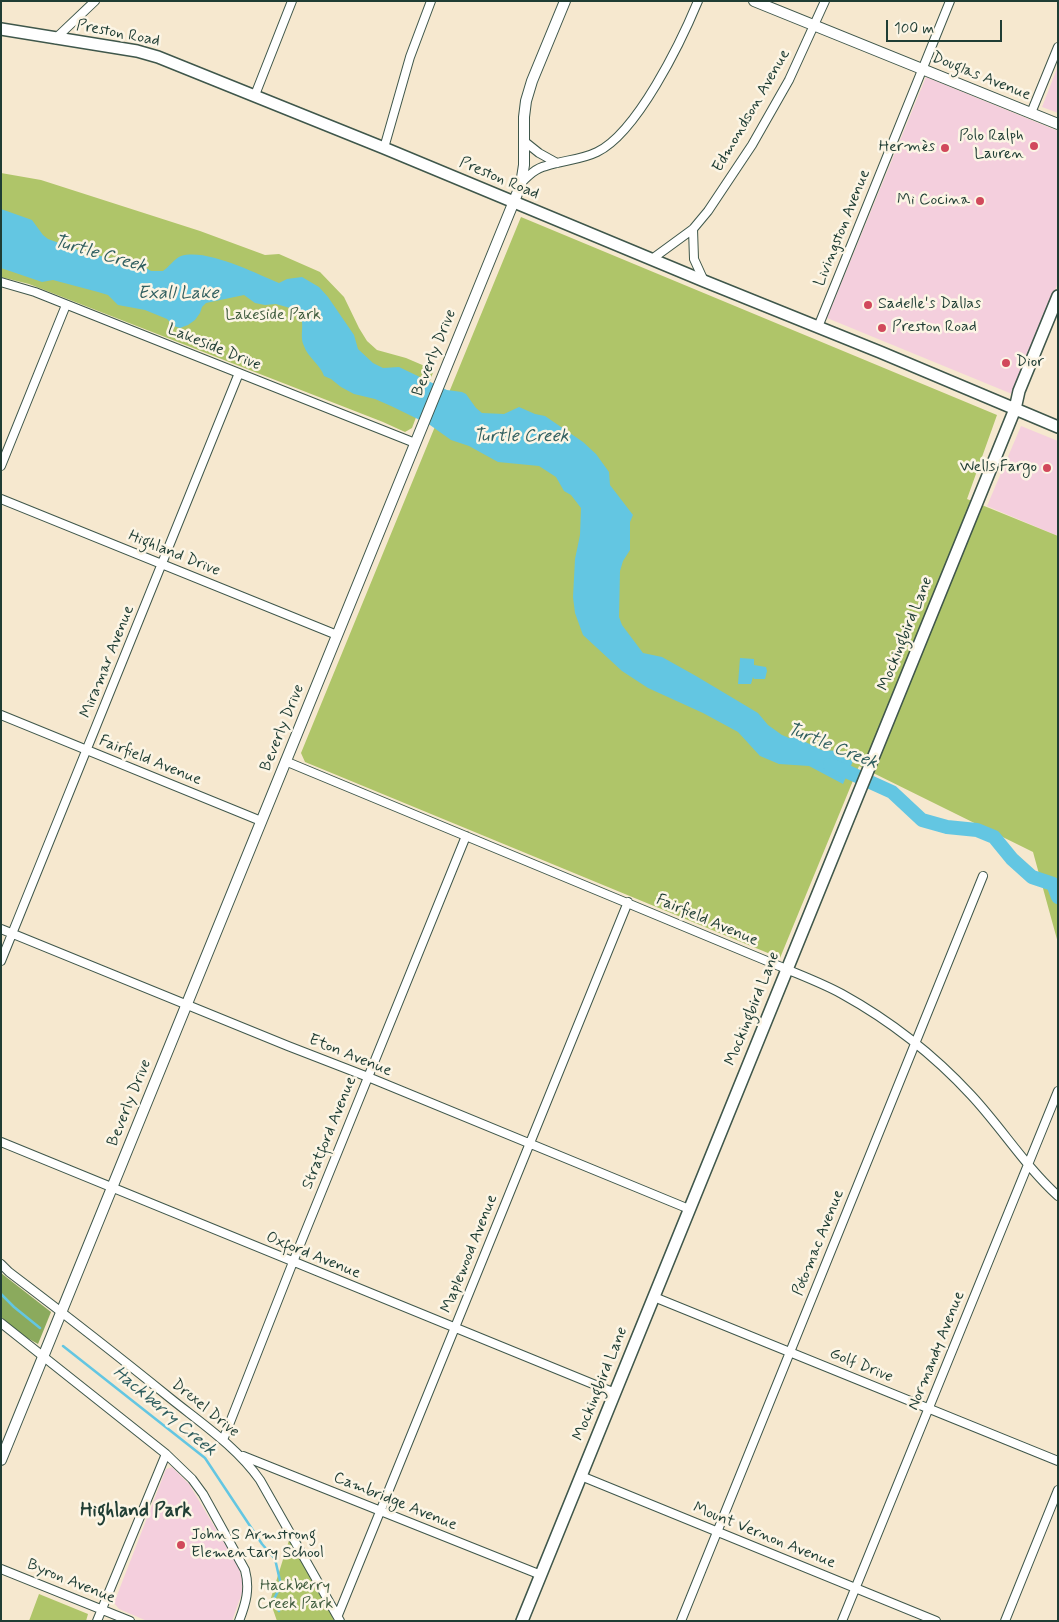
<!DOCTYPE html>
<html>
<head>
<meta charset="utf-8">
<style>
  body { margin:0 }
  #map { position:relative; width:1059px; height:1622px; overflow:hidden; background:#f6e8cf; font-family:Mynerve,sans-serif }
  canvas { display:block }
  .frame { position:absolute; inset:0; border:2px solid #1f3d34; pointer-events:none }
  .scale { position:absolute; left:886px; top:20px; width:116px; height:22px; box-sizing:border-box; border:2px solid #1f3d34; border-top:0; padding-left:6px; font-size:15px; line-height:18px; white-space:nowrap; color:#1f3d34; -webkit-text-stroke:4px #fcf5e5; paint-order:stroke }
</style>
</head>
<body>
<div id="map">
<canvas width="1059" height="1622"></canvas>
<div class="frame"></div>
<div class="scale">100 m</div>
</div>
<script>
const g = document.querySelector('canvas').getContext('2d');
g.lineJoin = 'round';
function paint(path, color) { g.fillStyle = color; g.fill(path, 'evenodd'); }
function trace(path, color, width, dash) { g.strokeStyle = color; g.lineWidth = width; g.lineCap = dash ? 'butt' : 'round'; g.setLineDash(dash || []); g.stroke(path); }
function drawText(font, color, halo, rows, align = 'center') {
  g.font = font + ' Mynerve,sans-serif'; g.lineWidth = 5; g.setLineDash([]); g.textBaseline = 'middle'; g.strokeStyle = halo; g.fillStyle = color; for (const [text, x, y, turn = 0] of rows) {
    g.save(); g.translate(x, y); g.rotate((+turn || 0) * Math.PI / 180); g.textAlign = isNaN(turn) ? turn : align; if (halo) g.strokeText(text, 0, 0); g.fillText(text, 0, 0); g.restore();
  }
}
paint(new Path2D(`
  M1058 66V113L1042 107Z
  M926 77 1058 131V283L1012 394 827 318Z
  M1021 426 1058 441V536L987 506Z
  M172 1467 189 1484 239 1568 242 1580V1593L232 1621H147L119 1609 114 1603 166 1469Z`), '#f4cfdd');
paint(new Path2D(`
  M1 173 41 180 200 231 265 255 279 254 320 272 344 297 359 328 367 341 377 350 406 358 434 370 412 428 405 432 383 422 29 284 1 277Z
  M521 217 997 415 967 499 1058 536V943L1033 852 859 766 780 958 305 762 301 753Z
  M290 1537 331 1614 334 1621H277L270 1601Z
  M39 1594 88 1614 86 1621H29Z`), '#afc569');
paint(new Path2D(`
  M1 1273 51 1312 38 1344 22 1335 1 1317Z`), '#8baa5d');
paint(new Path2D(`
  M1 209 32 220 43 235 48 239 84 252 109 258 121 257 126 260 135 261 151 271H163C169 267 174 259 181 256 206 248 255 273 279 283L287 279 302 277 319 287 328 297 354 335 358 349 373 363 383 368 399 367 447 390 462 392 466 394 476 408 482 413 504 414 519 407 535 414 545 416 583 442 596 454 609 472 610 485 633 515 630 522V550L623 561 620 571 619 617 622 625 643 653 662 657 696 676 758 713 768 725 782 735 789 738 795 737 822 750 838 751 847 760 854 759 843 784 809 766 779 764 760 756 738 732 703 713 648 688 622 671 583 635 575 613 573 597 575 559 580 535 581 508 571 495 564 491 556 477 539 466 498 462 469 446 451 440 430 425 391 406 375 399 354 394 341 387 331 379 324 376C320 364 308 358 304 346 300 338 303 330 302 322 301 318 299 314 297 310L276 304 265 305 255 303 244 295 206 303 202 307 200 313 195 320 188 325 180 328 174 326 167 319 145 310 118 305 108 295 98 292 53 280 42 282 1 268Z
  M740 658 754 659V665L766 667 767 671 765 679H754L753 677 751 684H738Z`), '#63c6e2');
trace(new Path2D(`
  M1053 884 1058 883
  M1 1294 14 1307 40 1328
  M63 1346 205 1458 262 1544 275 1559 281 1585 273 1601 279 1611`), '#63c6e2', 2.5);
trace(new Path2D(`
  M830 765 848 772 892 792 922 820 947 827 977 830 994 837 1012 859 1032 877 1053 884 1058 897`), '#63c6e2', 14);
const minor = new Path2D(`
  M55 39 95 1
  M255 95 292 1
  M1031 113 1058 47
  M524 141 539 153 557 163
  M384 148 410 57 431 1
  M521 183C528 176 536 168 546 166 563 160 581 160 597 152 637 133 681 42 698 1
  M693 229 694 259 704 281
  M652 259 693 229 708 211 752 145 789 80 825 1
  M1 282 35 292 415 443
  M818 327 950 1
  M1 466 66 305
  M1 499 337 635
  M1 715 261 821
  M285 761 779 966C800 975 822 983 842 994 889 1020 934 1055 971 1095 1001 1127 1025 1166 1058 1196
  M1 929 288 1046 368 1077 689 1209
  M1 961 239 373
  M1 1142 615 1393
  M1 1264 9 1272C63 1313 117 1355 170 1398 201 1423 237 1447 260 1480L340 1621
  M654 1297 1058 1461
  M1 1323 166 1454 192 1479 203 1494 245 1570C250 1589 246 1603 239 1621
  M223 1440 293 1262 466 836
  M243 1456 541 1575
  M581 1476 936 1621
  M1 1569 130 1621
  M338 1615 628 902
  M97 1621 166 1454
  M681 1621 983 876
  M842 1621 1058 1091
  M1005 1621 1058 1490`);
const tertiary = new Path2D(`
  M754 1 1058 124
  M1 1460 521 184 524 165V117L526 101 532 81 565 1`);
const secondary = new Path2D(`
  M1 29 137 51 158 57 384 148 704 281 880 352 1058 427
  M522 1621 1015 409 1019 391 1058 296`);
trace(minor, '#3f574b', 10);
trace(tertiary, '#3f574b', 12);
trace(secondary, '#3f574b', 14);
trace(minor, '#fff', 8);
trace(tertiary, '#fff', 10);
trace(secondary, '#fff', 11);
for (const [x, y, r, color] of [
  [1034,146,5,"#d1495b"],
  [945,148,5,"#d1495b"],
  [980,201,5,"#d1495b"],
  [868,305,5,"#d1495b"],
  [882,328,5,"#d1495b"],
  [1006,363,5,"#d1495b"],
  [1047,468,5,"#d1495b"],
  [181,1545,5,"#d1495b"]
]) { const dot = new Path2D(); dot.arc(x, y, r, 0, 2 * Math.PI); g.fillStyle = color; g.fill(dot); trace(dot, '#fcf5e5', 2); }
drawText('16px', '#1f3d34', '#fcf5e5', [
  ["Preston Road",118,34,11],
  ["Douglas Avenue",981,77,22],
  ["Edmondson Avenue",752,111,-60],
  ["Preston Road",499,179,23],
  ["Livingston Avenue",843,228,-68],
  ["Lakeside Drive",214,348,22],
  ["Beverly Drive",435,353,-68],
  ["Highland Drive",174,554,22],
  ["Mockingbird Lane",906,634,-68],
  ["Miramar Avenue",108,662,-68],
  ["Beverly Drive",283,728,-68],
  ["Fairfield Avenue",150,761,22],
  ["Fairfield Avenue",707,921,23],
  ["Mockingbird Lane",753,1009,-68],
  ["Eton Avenue",350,1056,22],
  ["Beverly Drive",130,1103,-68],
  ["Stratford Avenue",330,1133,-68],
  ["Potomac Avenue",819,1243,-68],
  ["Maplewood Avenue",470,1254,-68],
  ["Oxford Avenue",313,1256,22],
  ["Normandy Avenue",937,1351,-68],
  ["Golf Drive",861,1366,22],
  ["Mockingbird Lane",601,1384,-68],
  ["Drexel Drive",205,1409,39],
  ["Cambridge Avenue",395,1502,22],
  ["Mount Vernon Avenue",764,1536,22],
  ["Byron Avenue",71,1582,22]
]);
drawText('16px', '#1f3d34', '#fcf5e5', [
  ["Polo Ralph",1024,137],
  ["Lauren",1024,155],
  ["Hermès",935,148],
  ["Mi Cocina",970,201],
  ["Sadelle's Dallas",878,305,"left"],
  ["Preston Road",892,328,"left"],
  ["Dior",1016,363,"left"],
  ["Wells Fargo",1037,468],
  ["John S Armstrong",191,1536,"left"],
  ["Elementary School",191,1554,"left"]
], 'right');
drawText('16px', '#435f41', '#fcf5e5', [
  ["Lakeside Park",273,316],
  ["Hackberry",295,1587],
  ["Creek Park",295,1605]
]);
drawText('italic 18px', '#305f60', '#fcf5e5', [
  ["Turtle Creek",100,255,16],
  ["Exall Lake",178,294],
  ["Turtle Creek",521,437],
  ["Turtle Creek",832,747,22],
  ["Hackberry Creek",164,1412,40]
]);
drawText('bold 19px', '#1f3d34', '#fcf5e5', [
  ["Highland Park",136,1512]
]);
</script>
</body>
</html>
